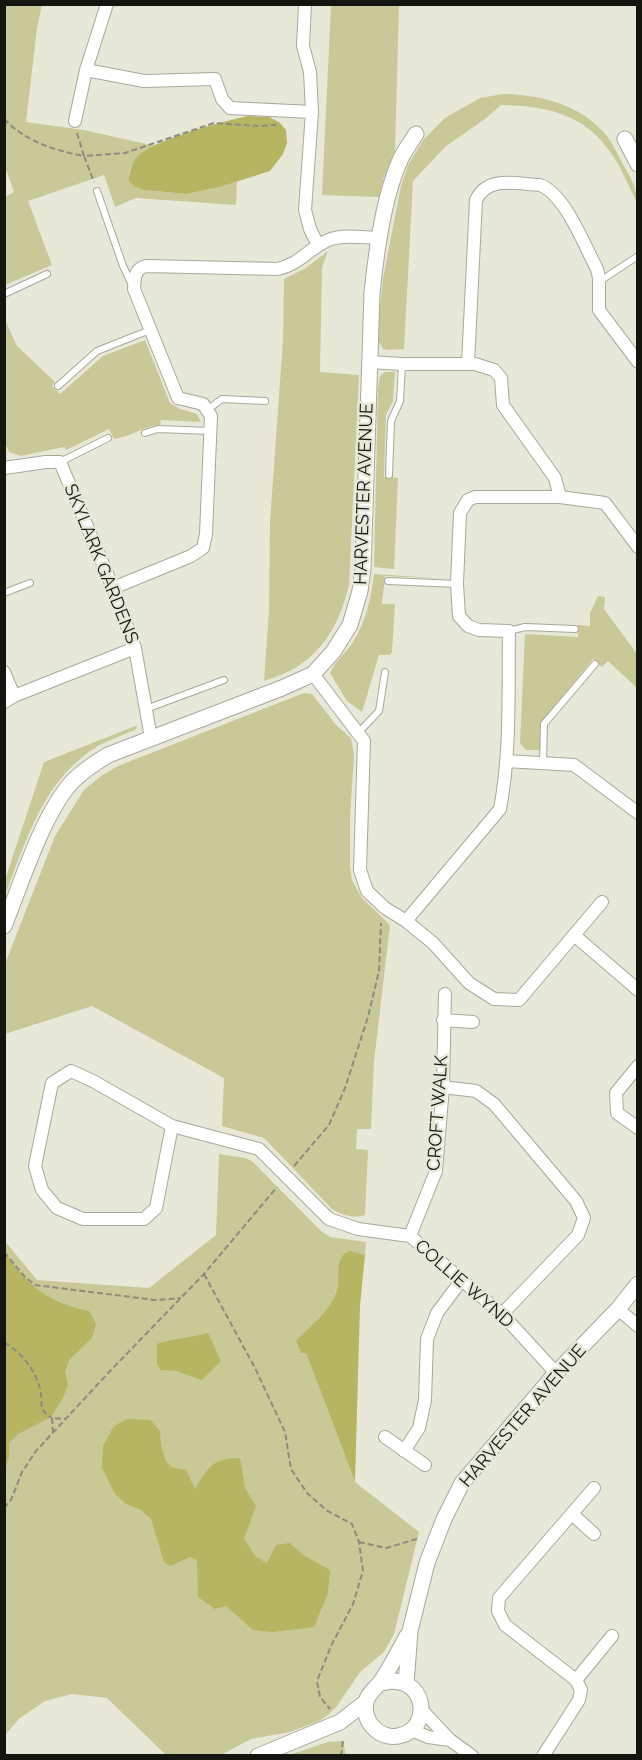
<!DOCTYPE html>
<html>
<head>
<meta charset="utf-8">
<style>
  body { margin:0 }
  #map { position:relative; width:642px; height:1760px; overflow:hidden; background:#e8e8d9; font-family:Raleway,sans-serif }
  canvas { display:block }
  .frame { position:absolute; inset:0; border:6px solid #151510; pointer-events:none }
</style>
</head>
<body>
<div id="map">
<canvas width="642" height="1760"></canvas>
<div class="frame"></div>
</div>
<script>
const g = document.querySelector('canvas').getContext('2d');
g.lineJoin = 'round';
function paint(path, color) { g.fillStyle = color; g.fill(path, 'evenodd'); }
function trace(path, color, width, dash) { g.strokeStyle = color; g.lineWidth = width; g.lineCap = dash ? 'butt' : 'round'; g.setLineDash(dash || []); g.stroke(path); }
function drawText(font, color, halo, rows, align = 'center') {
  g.font = font + ' Raleway,sans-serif'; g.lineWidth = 5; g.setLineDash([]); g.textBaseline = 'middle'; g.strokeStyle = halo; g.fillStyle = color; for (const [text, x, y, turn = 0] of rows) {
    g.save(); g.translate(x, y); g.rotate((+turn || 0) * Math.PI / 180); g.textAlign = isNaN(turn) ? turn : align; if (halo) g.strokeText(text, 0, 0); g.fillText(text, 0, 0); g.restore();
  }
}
paint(new Path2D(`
  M5 5H42L37 28 26 122 84 130 155 146C142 153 131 159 129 175L144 190 187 194 220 187 237 181 236 205 136 198 115 207 104 175 28 201 52 265 5 285V197L14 192 5 167Z
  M331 5H399L395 150 384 177 379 197 322 195Z
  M503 94C542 95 580 104 607 136 613 144 618 155 623 164 630 177 637 187 637 202 628 186 622 168 611 153 584 113 545 106 501 105L485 119 446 146 413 181 404 349 388 350 383 349 378 340V326L383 278 401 186 408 165 424 139 445 118 480 98Z
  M328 251 322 267 320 372 359 375 349 585C341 617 328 647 298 666 288 673 275 677 264 681L269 610 270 522 283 340 284 279 306 268Z
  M5 322H6L17 346 55 382 52 386 60 394 103 356 145 340 170 403 180 409 197 414 201 422 161 420 160 425C143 426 131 437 114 439L109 429 66 450 64 447 21 456 9 452 4 441Z
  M385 372H395L393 401 386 415 384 477 398 478 394 569 374 567 378 388 380 376Z
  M374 574 450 579 385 576 382 604H395L392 652 390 655H379L362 712 347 701 330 673C335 661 346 653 353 642 366 622 371 598 374 574Z
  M598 596 605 597 604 609 637 654V688L608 661 602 667 593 659 542 722 541 750H526L520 743 525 634 578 637V625L590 626V613Z
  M304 693 312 694 336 725 351 738 354 754 350 819V867L352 880 362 898 390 925 374 1062 371 1129H357L356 1149 368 1150 365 1215C354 1219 342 1215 332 1209L264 1138 222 1126 224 1078 92 1006 5 1034V964L55 836 84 790 101 776 118 766Z
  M138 725 135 730C123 735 111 739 100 745 44 777 27 839 5 895V880L44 762Z
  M219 1154 245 1158 252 1161 321 1231 330 1237 366 1242 365 1255 350 1252 340 1259C339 1268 339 1279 337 1288 332 1310 311 1326 296 1341L301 1353H306L355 1482 419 1532 394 1634 384 1652 360 1672 337 1706 328 1715 319 1721 290 1732 251 1739 221 1755H166L107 1698 72 1694 45 1701 20 1718 5 1735 4 1240 37 1280 149 1288 216 1235Z
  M343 1741 346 1755H289L328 1742Z`), '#c9c897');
paint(new Path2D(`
  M248 116 269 117 279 122 286 130 287 143 283 154 270 171 220 187 187 194 144 190 135 187 129 181C129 172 132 161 139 155 159 138 221 122 248 116Z
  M350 1251 365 1255 360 1306 355 1482 306 1353H301L296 1341C311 1325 331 1311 337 1289 341 1275 333 1257 350 1251Z
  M5 1254C31 1287 46 1302 89 1311L96 1324 92 1338 69 1360 65 1372 68 1385 63 1398 51 1417 18 1434 9 1443V1458L5 1469Z
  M208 1333 221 1361 202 1380 176 1371 160 1370 157 1364V1344C173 1338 190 1338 208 1333Z
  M127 1419 150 1420 160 1431 161 1446 166 1461 171 1467 186 1470 195 1489C208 1468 212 1458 240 1458L245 1488 256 1506 244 1539 256 1557 267 1563 276 1545 290 1543 303 1555 330 1570 328 1593 314 1627 273 1632 253 1630 226 1606 215 1609 198 1597 197 1560 190 1557 170 1566 164 1562 151 1519 141 1510 126 1504 115 1494 102 1468 103 1446 114 1426Z`), '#b7b562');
const service = new Path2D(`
  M97 191 123 266 131 283
  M600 281 638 256
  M4 294 47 274
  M58 386 97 351 150 330
  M207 410 222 399 265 401
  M145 433 158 429 210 431
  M60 462 108 438
  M389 475 391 421 400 401 402 364
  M388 581 457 584
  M4 593 30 583
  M509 631 525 627 575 629
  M146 709 224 680
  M358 733 379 711 385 672
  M543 763 544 724 595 664`);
const minor = new Path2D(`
  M107 4 86 70 144 81 215 79 222 99 230 108 312 112
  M305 4 303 46 310 72 312 112 305 210 310 229 318 245
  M75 121 86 70
  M369 362 402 364H475L494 370 501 378 503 405 555 478 560 497 605 503 638 547
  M468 364 476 200C488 175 516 184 540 185 565 194 584 245 597 269L599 278V310L638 362
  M4 468 46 462H60L113 588 135 648 151 738
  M113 588 191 556 203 548 206 534 211 416 203 404 178 398 134 289C135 278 134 269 146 266L277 269C302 264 310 246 331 239 346 234 364 238 380 238
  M4 672 14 696
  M313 674 364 741 360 870 367 891 385 908 406 921 433 943 469 983 494 999 519 1000 602 902
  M4 702 14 696 135 648
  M506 761 574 765 638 813
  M406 921 500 809C511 751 508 690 509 631L479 630 468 626 459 616 457 584 460 513 468 500 475 497H560
  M574 935 638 990
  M443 1020 473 1022
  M638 1066 616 1093 617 1113 638 1128
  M443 1087 476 1091 494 1104 576 1201 584 1218 578 1235 502 1314
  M172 1126 156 1208 144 1219H83L57 1208 42 1190 35 1166 52 1083 71 1071 93 1081 172 1126 259 1149 329 1219 358 1229 410 1236 502 1314 556 1373
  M410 1236 436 1171 443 1087 445 994
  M618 1309 638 1326
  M385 1437 425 1465
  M404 1451 419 1428 425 1400 427 1339 437 1313 461 1281
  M572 1514 594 1534
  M576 1680 612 1636
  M421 1709 450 1740 472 1756
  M412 1730 428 1737 450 1740
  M543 1756 579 1700 581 1690 576 1680 505 1625 498 1611 499 1598 594 1488`);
const tertiary = new Path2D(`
  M625 139 638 164
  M4 926C21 884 42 816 71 783 81 772 95 763 108 755L282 688 313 674 333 652 350 625 360 591 363 569 372 293C376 253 384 194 401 158 405 150 411 142 416 134
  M381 1683C426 1670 435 1730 398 1736 389 1738 379 1734 373 1727 367 1721 364 1711 366 1702 368 1692 377 1688 382 1680 391 1666 399 1651 407 1636
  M406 1684 410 1631 427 1563 444 1519 462 1483 556 1373 618 1309 638 1284
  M258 1756 340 1722 366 1702`);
trace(service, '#a8a89a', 8);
trace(minor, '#a8a89a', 14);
trace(tertiary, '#a8a89a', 17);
trace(new Path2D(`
  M4 119C27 142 53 150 84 156L94 182
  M77 133 84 156 125 153 214 123 259 126 276 125
  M294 1166 329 1125 345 1088 368 1017 379 971 381 923
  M4 1252 25 1277 35 1285 155 1300 181 1298
  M204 1274 255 1368 285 1432 291 1469 307 1493 326 1510 352 1524 359 1542 363 1571 353 1604 331 1646 317 1681 320 1697 330 1709
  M4 1343C21 1351 36 1371 40 1389 44 1403 36 1408 52 1418
  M53 1433 52 1418 66 1419
  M4 1508 11 1500 22 1472 36 1451 110 1371 204 1274 277 1187
  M359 1542 386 1548 420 1538
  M341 1756 343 1741`), '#8c8c81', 2, [6, 3]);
trace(service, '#fff', 6);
trace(minor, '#fff', 12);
trace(tertiary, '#fff', 15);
drawText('18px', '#151510', '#e8e8d9', [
  ["HARVESTER AVENUE",364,494,-88],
  ["SKYLARK GARDENS",101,564,68],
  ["CROFT WALK",438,1113,-86],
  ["COLLIE WYND",464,1284,41],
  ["HARVESTER AVENUE",523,1416,-49]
]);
</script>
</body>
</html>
